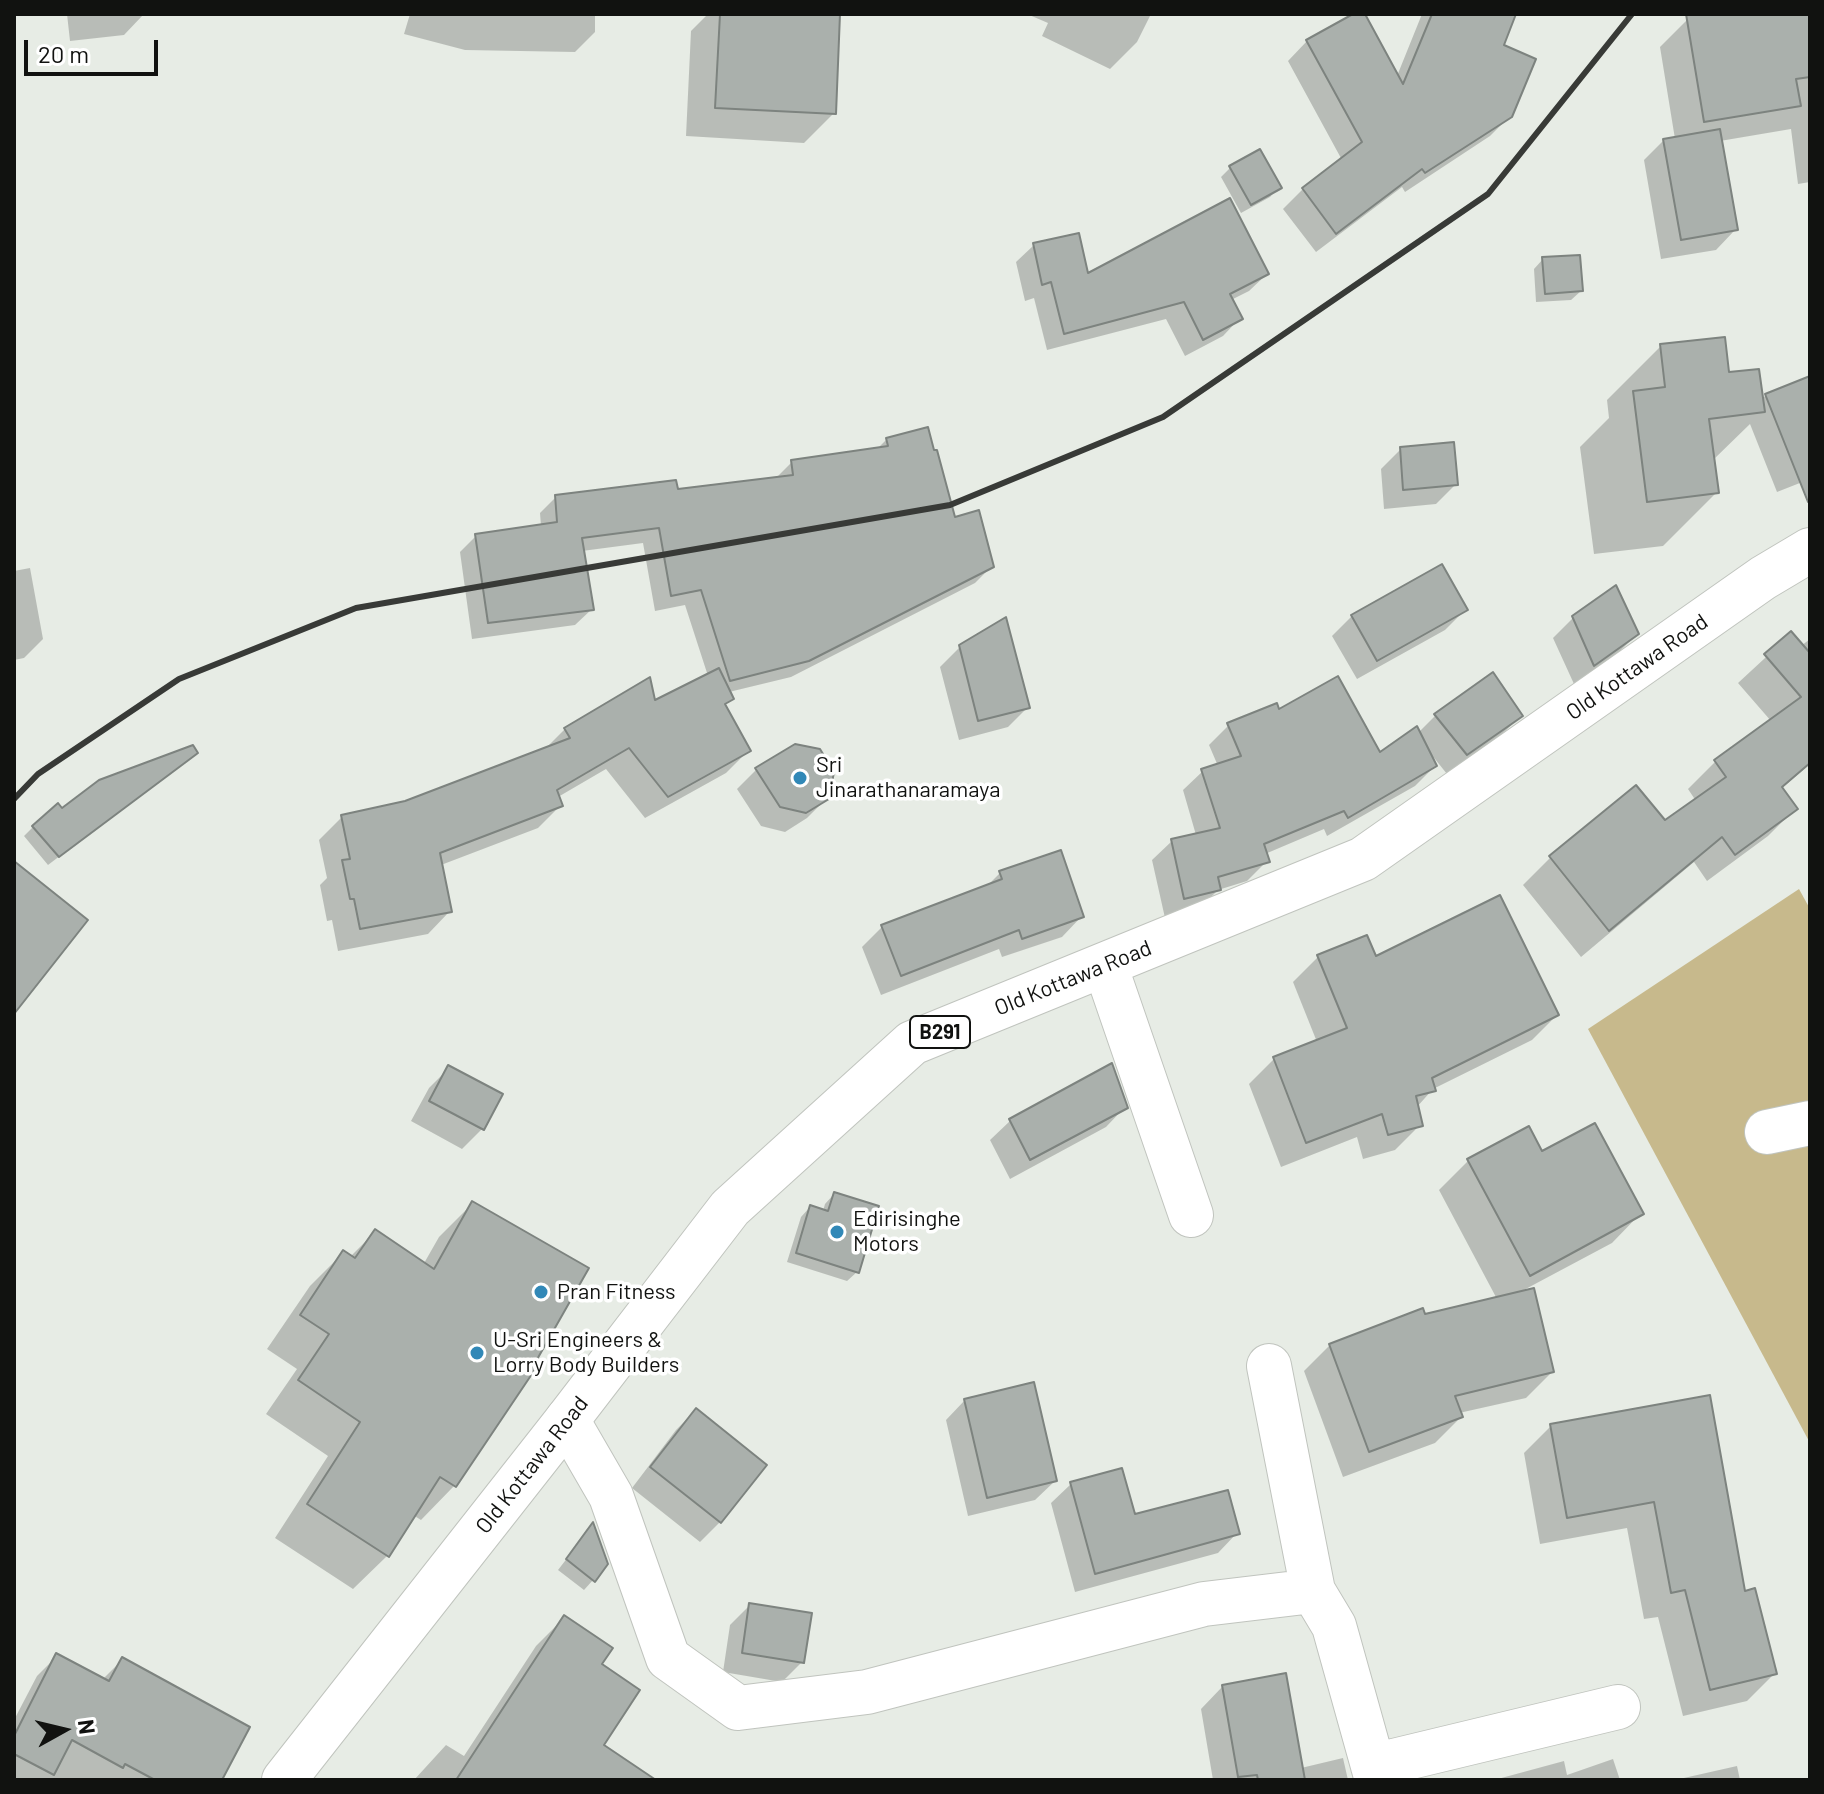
<!DOCTYPE html>
<html>
<head>
<meta charset="utf-8">
<style>
  body { margin:0 }
  #map { position:relative; width:1824px; height:1794px; overflow:hidden; background:#e7ece5; font-family:Barlow,sans-serif }
  canvas { display:block }
  .frame { position:absolute; inset:0; border:16px solid #111210; pointer-events:none }
  .north { position:absolute; left:24px; top:1690px; width:80px; height:80px; -webkit-text-stroke:6px #fff; paint-order:stroke; rotate:82deg; font-size:22px; font-weight:700; line-height:32px; text-align:center; color:#111210 }
  .north::after { content:''; display:block; margin:auto; width:28px; height:36px; background:#111210; clip-path:polygon(50% 0,100% 100%,50% 72%,0 100%) }
  .scale { position:absolute; left:24px; top:40px; width:134px; height:36px; box-sizing:border-box; border:4px solid #111210; border-top:0; padding-left:10px; font-size:24px; line-height:28px; white-space:nowrap; color:#111210; -webkit-text-stroke:6px #fff; paint-order:stroke }
</style>
</head>
<body>
<div id="map">
<canvas width="1824" height="1794"></canvas>
<div class="frame"></div>
<div class="north">N</div>
<div class="scale">20 m</div>
</div>
<script>
const g = document.querySelector('canvas').getContext('2d');
g.lineJoin = 'round';
function paint(path, color) { g.fillStyle = color; g.fill(path, 'evenodd'); }
function trace(path, color, width, dash) { g.strokeStyle = color; g.lineWidth = width; g.lineCap = dash ? 'butt' : 'round'; g.setLineDash(dash || []); g.stroke(path); }
function drawText(font, color, halo, rows, align = 'center') {
  g.font = font + ' Barlow,sans-serif'; g.lineWidth = 7; g.setLineDash([]); g.textBaseline = 'middle'; g.strokeStyle = halo; g.fillStyle = color; for (const [text, x, y, turn = 0] of rows) {
    g.save(); g.translate(x, y); g.rotate((+turn || 0) * Math.PI / 180); g.textAlign = isNaN(turn) ? turn : align; if (halo) g.strokeText(text, 0, 0); g.fillText(text, 0, 0); g.restore();
  }
}
paint(new Path2D(`
  M1799 889 1810 909V1443L1588 1029Z`), '#c7b98c');
paint(new Path2D(`
  M67 14H143V15L124 35 70 41Z
  M410 14H595V32L575 52 465 50 404 34Z
  M708 14H839L834 113 804 143 686 136 691 31Z
  M1027 14H1151L1137 42 1110 69 1042 36 1048 23Z
  M1422 14H1513L1501 46 1511 115 1490 136 1405 192 1402 187 1316 252 1283 209 1303 189 1342 160 1288 61 1307 41 1397 76Z
  M1716 14H1810V182L1798 184 1791 129 1720 141 1735 230 1716 250 1661 259 1644 160 1664 140 1675 139 1660 47 1688 19Z
  M1230 168 1279 187 1270 197 1241 213 1221 177Z
  M1034 245 1086 276 1267 274 1249 291 1231 300 1240 318 1223 336 1185 356 1166 319 1047 350 1034 298 1025 301 1016 262Z
  M1543 259 1581 291 1571 300 1536 302 1534 269Z
  M1661 346 1727 375 1761 400 1766 395 1810 378V479L1777 492 1750 424 1712 461 1717 492 1663 546 1594 554 1580 447 1609 418 1607 400Z
  M887 439 991 567 975 583 791 677 729 692 732 699 724 706 749 750 726 773 645 818 606 769 558 797 561 805 538 828 441 865 450 911 428 934 338 951 332 920 327 921 320 885 327 878 319 840 342 817 406 803 544 750 565 729 654 703 708 676 685 605 655 611 643 543 582 551 592 609 575 625 472 639 460 552 476 536 541 526 540 513 556 497 676 491 775 479 792 462 876 450Z
  M1401 449 1456 484 1436 504 1384 509 1381 469Z
  M30 568 43 639 24 658 14 660V571Z
  M1465 610 1445 630 1357 679 1332 636 1352 616Z
  M1573 618 1637 634 1617 654 1574 684 1553 638Z
  M1791 634 1801 646 1810 639V764L1781 789 1795 809 1768 836 1707 881 1694 862 1581 957 1523 885 1550 858 1636 787 1665 823 1696 801 1688 789 1715 762 1771 721 1738 683Z
  M960 647 1028 707 1008 727 959 740 940 667Z
  M1493 675 1521 716 1501 735 1447 774 1431 754 1435 766 1415 786 1327 836 1324 829 1265 854 1267 861 1247 881 1218 890 1199 909 1165 918 1152 860 1172 841 1196 835 1183 790 1203 771 1218 766 1209 745 1229 725 1278 712 1380 755 1418 733 1435 716Z
  M195 753 48 865 24 836 33 827 62 811Z
  M757 769 827 798 807 818 785 832 761 826 737 789Z
  M1000 873 1081 917 1062 937 1002 957 999 949 881 995 862 947 882 927 986 887Z
  M1318 957 1375 959 1557 1015 1532 1040 1433 1089 1416 1108 1420 1125 1395 1150 1363 1159 1357 1137 1281 1167 1249 1084 1274 1059 1317 1042 1293 982Z
  M449 1068 500 1095 482 1129 462 1149 411 1121 429 1088Z
  M1125 1107 1106 1127 1010 1179 990 1140 1010 1121Z
  M1541 1154 1641 1213 1612 1243 1520 1292 1552 1372 1526 1398 1459 1413 1461 1417 1435 1443 1343 1477 1304 1371 1330 1345 1424 1317 1497 1299 1439 1190 1468 1161Z
  M834 1194 857 1272 847 1281 787 1262 801 1217 810 1207 823 1211 825 1204Z
  M472 1204 535 1366 454 1486 421 1520 413 1515 387 1556 353 1589 275 1538 328 1456 266 1414 297 1369 267 1349 310 1286 343 1253 350 1257 375 1232 423 1265 439 1237Z
  M1708 1397 1743 1593 1775 1673 1747 1701 1683 1716 1658 1617 1644 1619 1627 1528 1540 1544 1524 1453 1551 1426Z
  M965 1400 1055 1481 1035 1500 968 1516 946 1420Z
  M696 1410 765 1465 720 1522 700 1542 632 1488 676 1430Z
  M1071 1484 1133 1517 1237 1533 1218 1553 1075 1592 1051 1503Z
  M585 1535 593 1580 584 1590 558 1570Z
  M750 1605 802 1662 782 1682 723 1672 730 1625Z
  M564 1618 599 1665 601 1746 638 1780H414L446 1745 464 1756 536 1646Z
  M57 1656 102 1680 122 1660 219 1780H14V1720L37 1676Z
  M1223 1686 1301 1768 1343 1758 1348 1780H1213L1201 1709Z
  M1613 1759 1620 1780H1494L1564 1761 1567 1775Z
  M1737 1766 1740 1780H1675Z`), '#0003');
const building = new Path2D(`
  M720 14H840L836 114 715 108Z
  M1353 14H1365L1403 84 1432 14H1516L1504 45 1536 59 1512 117 1425 173 1422 169 1336 234 1302 188 1362 142 1306 40Z
  M1686 14H1810V77L1796 79 1801 106 1704 122Z
  M1720 129 1738 230 1681 240 1663 139Z
  M1260 149 1282 188 1251 205 1229 166Z
  M1230 198 1269 274 1230 294 1243 319 1203 340 1184 302 1064 334 1051 282 1042 285 1033 243 1079 233 1088 273Z
  M1580 255 1583 291 1545 294 1542 257Z
  M1725 337 1729 372 1759 369 1765 412 1709 419 1719 493 1647 502 1633 391 1665 387 1660 344Z
  M1810 376V502H1808L1765 394Z
  M928 427 934 450H937L955 517 979 510 994 567 809 661 730 681 701 590 671 596 659 528 582 538 594 610 488 623 475 534 557 522 555 495 676 480 678 489 793 475 791 460 888 446 886 438Z
  M1454 442 1458 485 1403 490 1400 447Z
  M1442 564 1468 610 1377 661 1351 615Z
  M1616 585 1639 634 1594 666 1572 616Z
  M1006 617 1030 708 978 721 959 645Z
  M1791 631 1810 653V763L1782 787 1798 809 1735 855 1722 837 1609 931 1549 856 1636 785 1665 820 1726 777 1714 760 1801 697 1764 654Z
  M719 668 734 699 725 704 751 751 668 797 629 748 557 790 563 806 440 853 452 912 360 929 354 899H350L342 860 350 859 341 815 405 801 570 738 564 728 650 677 655 700Z
  M1493 672 1523 716 1467 755 1434 714Z
  M1338 676 1380 752 1417 726 1437 766 1348 818 1344 811 1264 844 1270 862 1218 877 1221 890 1184 899 1171 839 1220 828 1201 769 1241 756 1227 723 1277 703 1279 709Z
  M795 744 820 749 834 772 829 799 806 813 780 807 755 768Z
  M193 745 198 753 59 857 32 826 58 803 62 808 99 780Z
  M1061 850 1084 917 1022 939 1019 930 901 976 881 925 1002 879 999 871Z
  M14 861 88 920 14 1014Z
  M1500 895 1559 1015 1432 1078 1436 1091 1416 1096 1423 1126 1388 1135 1382 1114 1306 1143 1273 1057 1347 1028 1317 955 1367 935 1376 956Z
  M1112 1063 1128 1108 1030 1160 1009 1119Z
  M448 1065 503 1094 484 1130 429 1101Z
  M1595 1123 1644 1214 1530 1276 1467 1159 1529 1126 1542 1151Z
  M834 1192 879 1206 859 1273 796 1253 810 1205 828 1211Z
  M472 1201 589 1268 535 1363 538 1365 456 1487 440 1477 389 1557 307 1504 360 1422 298 1380 329 1334 300 1315 343 1250 355 1258 375 1229 434 1269Z
  M1534 1288 1554 1372 1455 1396 1463 1417 1369 1452 1329 1344 1423 1308 1425 1314Z
  M1034 1382 1057 1481 987 1498 964 1399Z
  M1710 1395 1745 1591 1755 1588 1777 1674 1710 1690 1685 1590 1671 1593 1654 1502 1567 1518 1550 1424Z
  M696 1408 767 1465 721 1523 650 1467Z
  M1122 1468 1135 1514 1228 1490 1240 1534 1095 1574 1070 1482Z
  M593 1522 608 1564 595 1582 566 1559Z
  M749 1603 812 1613 804 1663 742 1653Z
  M564 1615 613 1648 602 1664 640 1690 604 1745 656 1780H456Z
  M56 1653 109 1681 122 1657 250 1727 222 1780H155L125 1764 123 1768 72 1740 54 1775 14 1754V1736Z
  M1286 1673 1305 1780H1258L1257 1775 1238 1777 1222 1685Z`);
paint(building, '#aab0ac');
trace(building, '#7d837f', 2);
const minor = new Path2D(`
  M1105 965 1191 1215
  M1767 1132 1810 1123
  M1269 1366 1313 1591
  M567 1420 611 1496 668 1658 738 1708 867 1692 1204 1604 1313 1591 1334 1626 1377 1780
  M1373 1766 1618 1707`);
const major = new Path2D(`
  M284 1780 567 1420 730 1208 912 1043 1363 859 1763 578 1810 550`);
trace(minor, '#c0c4be', 46);
trace(major, '#c0c4be', 46);
trace(minor, '#fff', 44);
trace(major, '#fff', 44);
trace(new Path2D(`
  M14 799 38 774 179 679 356 608 950 505 1163 417 1488 194 1632 14`), '#383a37', 6);
for (const [x, y, r, color] of [
  [800,778,8,"#3188b7"],
  [837,1232,8,"#3188b7"],
  [541,1292,8,"#3188b7"],
  [477,1353,8,"#3188b7"]
]) { const dot = new Path2D(); dot.arc(x, y, r, 0, 2 * Math.PI); g.fillStyle = color; g.fill(dot); trace(dot, '#fff', 3); }
for (const [x, y, w] of [
  [940,1032,60]
]) { const box = new Path2D(); box.roundRect(x - w / 2, y - 16, w, 32, 6); g.fillStyle = '#fff'; g.fill(box); trace(box, '#111210', 2); }
drawText('bold 20px', '#111210', null, [
  ["B291",940,1032]
]);
drawText('22px', '#111210', '#fff', [
  ["Old Kottawa Road",1637,667,-35],
  ["Old Kottawa Road",1073,978,-22],
  ["Old Kottawa Road",532,1465,-52]
]);
drawText('22px', '#111210', '#fff', [
  ["Sri",816,765],
  ["Jinarathanaramaya",816,790],
  ["Edirisinghe",853,1219],
  ["Motors",853,1244],
  ["Pran Fitness",557,1292],
  ["U-Sri Engineers &",493,1340],
  ["Lorry Body Builders",493,1365]
], 'left');
</script>
</body>
</html>
